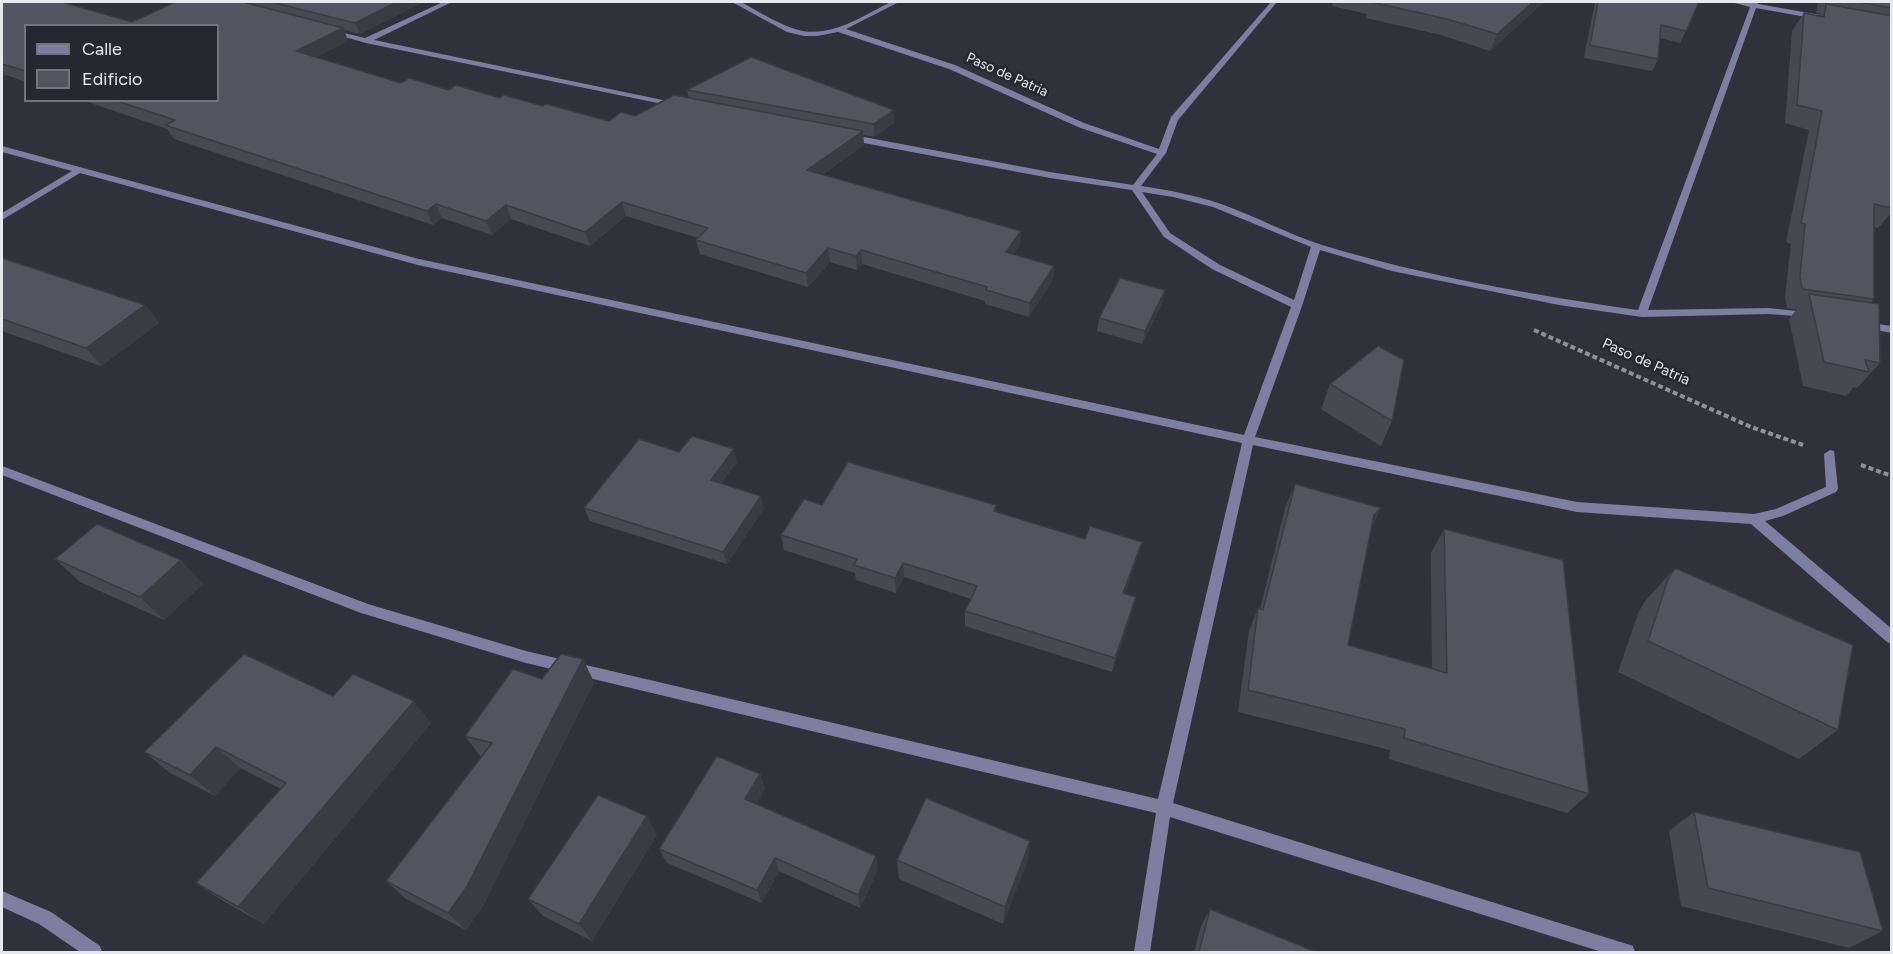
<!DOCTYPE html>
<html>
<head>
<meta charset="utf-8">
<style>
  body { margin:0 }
  #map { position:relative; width:1893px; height:954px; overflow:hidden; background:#31313e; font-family:Figtree,sans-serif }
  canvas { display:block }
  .frame { position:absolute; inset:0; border:3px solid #e6e7ef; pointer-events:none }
  .legend { position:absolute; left:24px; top:24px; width:195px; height:78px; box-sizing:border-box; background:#272734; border:2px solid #73747f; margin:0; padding:8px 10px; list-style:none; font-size:18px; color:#e6e7ef }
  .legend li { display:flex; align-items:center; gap:12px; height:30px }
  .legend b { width:30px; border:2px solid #73747f }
</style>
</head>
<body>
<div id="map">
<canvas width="1893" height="954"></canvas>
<div class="frame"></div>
<ul class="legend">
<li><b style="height:8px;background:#7e7fa0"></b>Calle</li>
<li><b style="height:16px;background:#535462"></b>Edificio</li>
</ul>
</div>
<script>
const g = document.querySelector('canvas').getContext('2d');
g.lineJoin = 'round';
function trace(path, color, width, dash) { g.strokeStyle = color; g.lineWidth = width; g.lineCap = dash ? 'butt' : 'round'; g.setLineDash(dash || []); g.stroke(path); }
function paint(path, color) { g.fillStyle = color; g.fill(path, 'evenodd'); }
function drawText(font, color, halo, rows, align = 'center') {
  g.font = font + ' Figtree,sans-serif'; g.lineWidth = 5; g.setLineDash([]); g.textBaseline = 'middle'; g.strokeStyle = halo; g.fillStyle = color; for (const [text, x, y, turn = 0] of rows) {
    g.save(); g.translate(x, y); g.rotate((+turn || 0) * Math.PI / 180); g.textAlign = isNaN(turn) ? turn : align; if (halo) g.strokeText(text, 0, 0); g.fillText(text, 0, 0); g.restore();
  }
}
trace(new Path2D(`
  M1534 330 1751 427 1803 445
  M1861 465 1892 476`), '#90919b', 4, [5, 3]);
paint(new Path2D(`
  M443 2H452L374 40 677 103 681 105 677 107 366 43 327 32 331 30 365 38Z
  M732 2H741C758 11 776 23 795 29 829 40 862 16 891 2H899L846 29 955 65 1084 123 1159 149 1171 117 1271 2H1277L1178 120 1166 153 1141 186C1168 190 1195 195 1221 204 1255 216 1288 234 1322 245 1425 276 1532 295 1638 310L1750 7 1731 2H1758V4L1820 15 1821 17 1817 19 1756 8 1648 310 1768 308 1807 312 1811 313 1812 315 1811 317 1768 314 1642 317 1559 305 1392 271 1320 250 1302 306 1255 437 1577 502 1754 514 1776 509 1826 487 1824 454 1830 450 1834 451 1838 489 1836 492 1783 516 1765 521 1892 629V644L1887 642 1751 524 1577 512 1253 445 1173 803 1627 944 1633 946 1635 952H1602L1170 817 1150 952H1134L1156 813 526 663 361 613 2 475V466L368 604 526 651 1158 799 1242 443 418 265 80 173 2 220V213L72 171 2 152V146L419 259 1244 435 1291 307 1212 269 1164 237 1132 190 1050 178 848 140 844 137 848 134 1050 172 1133 185 1157 154 1078 127 949 69 838 32 817 36H804L787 32ZM1142 192 1173 197 1213 207 1311 247 1294 300 1220 265 1170 233Z
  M1863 322 1892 326V333L1859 327 1858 325Z
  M2 891 51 912 100 946 102 952H80L39 924 2 907Z`), '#7e7fa0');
paint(new Path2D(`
  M2 2 132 22 175 2H424L360 34 344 30 348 41 316 57 401 83 500 98 543 106 609 121 635 116 689 98 687 90 895 122 874 137 863 135 864 145 822 175 1021 231 1020 245 1013 254 1054 266 1053 280 1029 317 985 304V301L862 264 857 270 830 262 808 287 700 254 696 240 698 238 626 216 590 246 511 219 492 235 442 218 433 225 174 139 167 129 82 100H218L26 26V82L6 75 2 77Z
  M1333 2H1544L1490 51 1441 35 1366 18 1367 14 1332 6Z
  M1595 2H1699L1686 31 1680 43 1660 38 1658 59 1652 71 1584 58Z
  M1818 2H1892V212L1878 228 1874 227V299L1871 303 1880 363 1857 388 1854 387 1846 396 1803 386 1789 319 1797 309 1787 308 1785 297 1791 244 1786 242 1809 130 1785 123 1792 31 1804 13 1818 16 1820 14 1816 13Z
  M2 258 145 305 159 323 101 366 2 331Z
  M1165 290 1162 303 1142 344 1097 331 1099 318Z
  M1330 384 1392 421 1381 446 1321 409Z
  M679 452 737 462 721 483 764 508 727 564 590 521 584 508Z
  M1295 484 1381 508 1371 529 1348 645 1432 669 1431 553 1444 529 1589 794 1567 813 1389 759 1390 750 1238 712 1249 631 1258 608 1260 609 1285 508Z
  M822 505H996V512L1085 539 1142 542 1138 556 1125 593 1136 597 1132 611 1112 672 965 626V611L971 599 904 577 896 593 856 580 855 573 784 550 781 535Z
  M55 559 203 584 164 620 80 582Z
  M1675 568 1838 730 1799 759 1618 672 1639 611 1646 600Z
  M542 679 594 682 483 906 466 930 406 899 386 881 481 757 465 736Z
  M333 696 431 723 264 924 223 901 196 883 281 789 240 768 215 796 170 773 144 752Z
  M760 774 765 789 756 804 878 870 860 908 779 871 762 903 667 863 659 849Z
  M1694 812 1883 931 1849 948 1681 906 1669 831Z
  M657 835 592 941 543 916 528 899Z
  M1030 841 1028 860 1003 924 899 879 897 860Z
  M1210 909 1316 952H1194L1201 926Z`), '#474854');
paint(new Path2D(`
  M397 2H424L360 34 355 23Z
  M1533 2H1544L1490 51 1497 34Z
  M343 28 348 41 303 64 296 51Z
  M2 69 6 75 2 77Z
  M894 110 895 122 874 137V124Z
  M863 131 864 145 808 184 807 170Z
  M622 202 626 216 590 246 585 232Z
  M436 204 442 218 433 225 427 211Z
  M506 205 511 219 492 235 486 221Z
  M1021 231 1020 245 1005 266 1006 252Z
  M828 248 830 262 808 287 806 273Z
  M861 250 862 264 857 270 856 256Z
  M1054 266 1053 280 1029 317 1030 303Z
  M1165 290 1162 303 1142 344 1145 331Z
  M145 305 159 323 101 366 86 348Z
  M734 449 737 462 714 493 711 480Z
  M761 496 764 508 727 564 723 552Z
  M1381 508 1369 532 1374 515Z
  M1142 542 1138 556 1120 607 1123 593Z
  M181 560 203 584 164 620 140 597Z
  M903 563 904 577 896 593 895 578Z
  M1136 597 1132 611 1112 672 1115 658Z
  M583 659 594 682 483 906 466 930 448 913Z
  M414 701 431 723 264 924 238 907Z
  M216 747 240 768 215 796 190 775Z
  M760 774 765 789 750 814 745 799Z
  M647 816 657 835 592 941 579 924Z
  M1030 841 1028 860 1003 924 1005 907Z
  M876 856 878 870 860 908 858 895Z
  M775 858 779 871 762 903 757 890Z`), '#3a3b45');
const building = new Path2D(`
  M2 2H62L132 22 175 2H243L343 28 296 51 401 83 409 78 449 90 456 85 500 98 504 95 543 106 546 104 609 121 621 112 635 116 674 95 863 131 807 170 1021 231 1006 252 1054 266 1030 303 986 290 987 287 861 250 856 256 828 248 806 273 696 240 708 228 622 202 585 232 506 205 486 221 436 204 427 211 165 125 175 120 114 100H218V26H26V71L2 64Z
  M271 2H397L355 23Z
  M1371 2H1533L1497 34 1447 19Z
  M1598 2H1699L1686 31 1661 25 1658 59 1590 45Z
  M1859 2H1892V8Z
  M1826 4 1892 16V208L1874 204V299L1802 289 1800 277 1805 224 1801 223 1822 111 1797 105 1804 13 1824 17Z
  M751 57 894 110 874 124 687 90Z
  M2 258 145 305 86 348 2 319Z
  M1120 278 1165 290 1145 331 1099 318Z
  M1809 294 1879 304 1880 363 1865 360 1869 372 1824 362Z
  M1378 346 1404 360 1392 421 1330 384Z
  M692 436 734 449 711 480 761 496 723 552 584 508 639 439 679 452Z
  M848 462 996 505 994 511 1085 539 1090 526 1142 542 1123 593 1136 597 1115 658 965 611 977 586 903 563 895 578 854 565 857 559 781 535 804 499 822 505Z
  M1295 484 1381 508 1374 515 1348 645 1447 673 1444 529 1563 560 1589 794 1404 738 1405 729 1248 690 1258 608 1263 610Z
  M97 524 181 560 140 597 55 559Z
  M1675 568 1853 645 1838 730 1648 641 1668 579Z
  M244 654 333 696 353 674 414 701 238 907 196 883 286 783 216 747 190 775 144 752Z
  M561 654 583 659 466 888 448 913 386 881 492 743 465 736 513 669 542 679Z
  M717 756 760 774 745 799 876 856 858 895 775 858 757 890 659 849Z
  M598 795 647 816 579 924 528 899Z
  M926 798 1030 841 1005 907 897 860Z
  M1694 812 1860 852 1883 931 1708 888Z
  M1210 909 1316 952H1199Z`);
paint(building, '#535462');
trace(building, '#3a3b45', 1.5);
drawText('14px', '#e6e7ef', '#272734', [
  ["Paso de Patria",1007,75,24]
]);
drawText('15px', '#e6e7ef', '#272734', [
  ["Paso de Patria",1646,362,24]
]);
</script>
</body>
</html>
